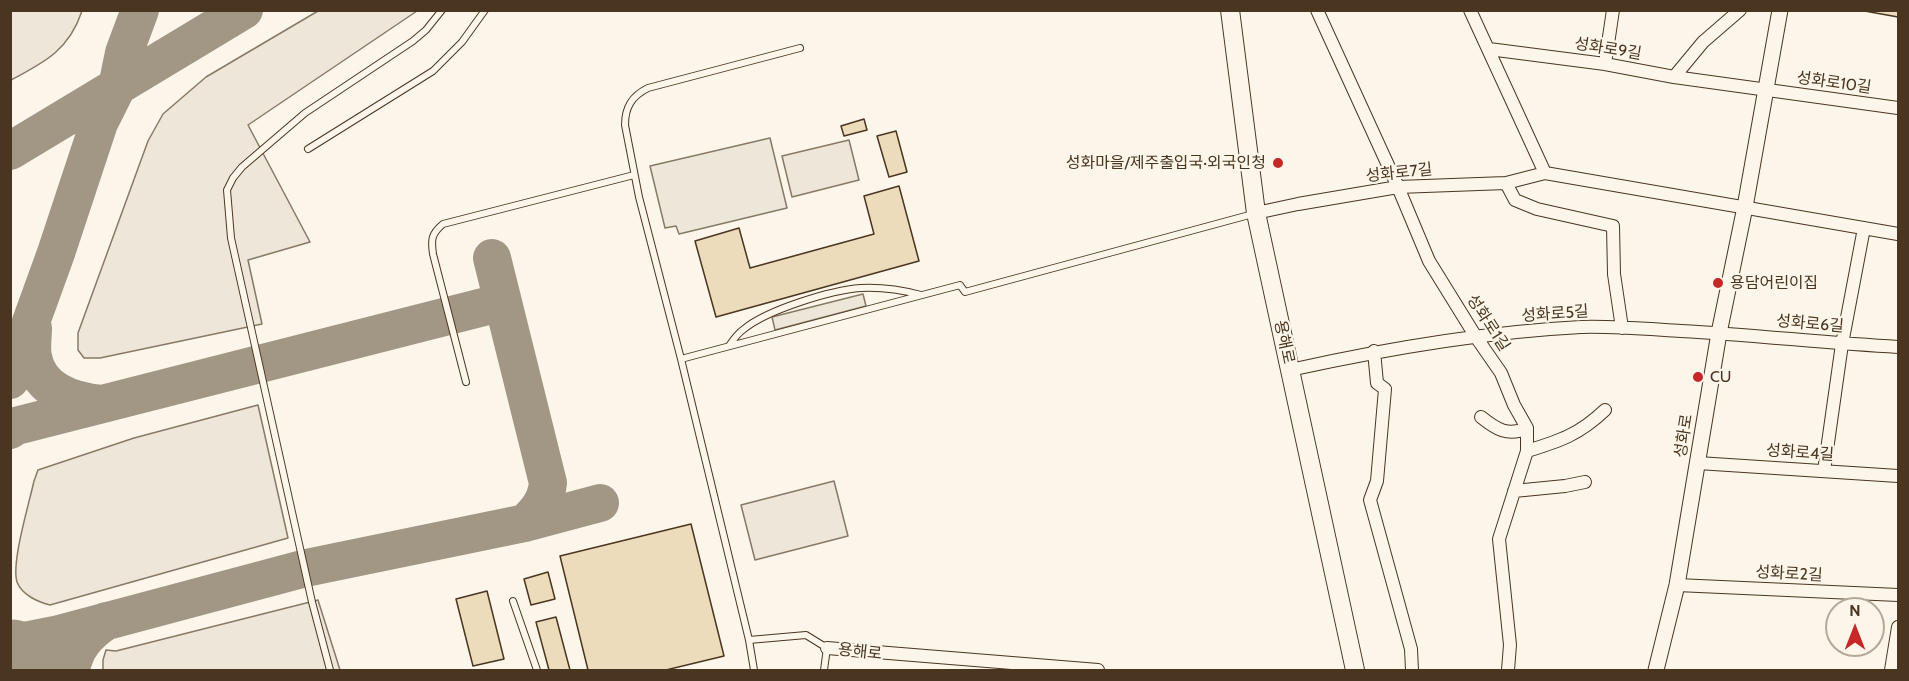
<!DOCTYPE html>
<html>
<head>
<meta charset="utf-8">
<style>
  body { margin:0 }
  #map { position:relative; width:1909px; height:681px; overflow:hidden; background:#fbf6e9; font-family:Cabin,sans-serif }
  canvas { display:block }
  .frame { position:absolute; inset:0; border:12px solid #4a3520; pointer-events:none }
  .north { position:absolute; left:1825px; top:597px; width:60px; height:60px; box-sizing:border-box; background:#fbf6e9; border:2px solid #b4a999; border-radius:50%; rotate:0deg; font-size:16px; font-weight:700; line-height:24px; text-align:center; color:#4a3520 }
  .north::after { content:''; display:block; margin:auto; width:21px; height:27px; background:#c62828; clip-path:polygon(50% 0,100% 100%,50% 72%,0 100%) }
</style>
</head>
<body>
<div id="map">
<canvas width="1909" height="681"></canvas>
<div class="frame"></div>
<div class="north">N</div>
</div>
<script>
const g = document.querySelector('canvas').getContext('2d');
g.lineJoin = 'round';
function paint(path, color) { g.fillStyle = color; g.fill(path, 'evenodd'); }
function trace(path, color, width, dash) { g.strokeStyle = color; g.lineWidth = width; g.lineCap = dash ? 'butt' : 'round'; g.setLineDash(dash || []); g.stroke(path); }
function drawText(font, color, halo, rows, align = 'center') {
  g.font = font + ' Cabin,"Noto Sans KR",sans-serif'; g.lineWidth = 4.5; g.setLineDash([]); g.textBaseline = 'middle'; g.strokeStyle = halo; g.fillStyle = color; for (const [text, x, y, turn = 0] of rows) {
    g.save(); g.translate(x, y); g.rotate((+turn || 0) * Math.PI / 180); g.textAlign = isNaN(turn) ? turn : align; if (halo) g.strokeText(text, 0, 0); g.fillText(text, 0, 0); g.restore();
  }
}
const green = new Path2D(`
  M11 10H82V11C69 50 45 62 11 80Z
  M318 11H417L248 125 310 242 248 260 262 324 100 358H84L78 350V333L148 141 163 114 206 77Z
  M849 140 859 180 792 197 782 156Z
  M258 405 288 538 50 605C38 602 22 595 17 582 11 563 29 504 34 481L38 470 134 438Z
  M834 481 848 536 755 560 741 505Z
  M318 600 340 670H103V660L106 650 116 651Z`);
paint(green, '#ede6d9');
trace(green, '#887966', 1.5);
const parking = new Path2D(`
  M770 138 787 208 679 234 676 226 665 228 650 166Z
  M863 294 866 306 775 330 772 317Z`);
paint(parking, '#ede7d9');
trace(parking, '#887966', 1.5);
trace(new Path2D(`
  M10 151 244 10
  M492 258 548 483C546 501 538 511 525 523
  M33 328C33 337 31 348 33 357 39 391 72 401 102 404
  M10 380 56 253 99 123 117 87 124 53 140 10
  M10 430 16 426 503 302
  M10 644 55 635 306 568 525 523 600 503
  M71 670C75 647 87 634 106 621`), '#a29684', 38);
trace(new Path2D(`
  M10 666 17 670`), '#a29684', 93);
const building = new Path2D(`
  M1859 10H1898V17Z
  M864 119 867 130 844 136 841 126Z
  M896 131 907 172 889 177 877 136Z
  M899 186 919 261 716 317 695 241 739 228 750 268 874 234 864 196Z
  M691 524 724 656 666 670H588L560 556Z
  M548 572 555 599 531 605 524 579Z
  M487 591 504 659 473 666 456 599Z
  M556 617 570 670H549L536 622Z`);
paint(building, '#ecdcbc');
trace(building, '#4a3520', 1.5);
const service = new Path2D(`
  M800 48 648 88C632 96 625 107 625 125L639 197 681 359 749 640 806 635 827 648 824 670
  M308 149 433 71 462 42 485 10
  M729 346C733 340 738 333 744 329 767 310 831 290 861 288 881 287 902 290 921 295
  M681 359 960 285 965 292 1253 214
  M466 382 433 254C431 240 431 234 443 224L634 175
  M513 601 537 670
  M749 640 754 670
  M330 670 312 602 231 238 227 190 233 178 242 167 305 113 413 41 426 30 442 10`);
const minor = new Path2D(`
  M1317 10 1398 187 1429 261 1476 337 1501 373 1514 405 1527 428V451L1499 539 1510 645 1508 670
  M1470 10 1545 173
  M1489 49 1605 64 1674 77 1898 108
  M1605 64 1613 10
  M1674 77 1703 42 1740 10
  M1506 183 1515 200 1537 209 1613 226 1614 274 1622 328
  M1256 213 1298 204 1398 187 1506 183 1545 173 1898 234
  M1374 351 1377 383 1385 389 1377 481 1370 500 1411 649 1412 670
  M1290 370C1385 349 1483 332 1581 327 1614 326 1648 329 1681 331 1754 335 1826 343 1898 347
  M1481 417C1496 429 1508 437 1527 428
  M1527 451C1560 441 1580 434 1605 410
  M1698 463 1898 476
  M1824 471 1842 344 1864 228
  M1514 491 1565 486 1585 482
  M1677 585 1898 595
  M827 648 1098 670
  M1891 670 1898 627`);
const tertiary = new Path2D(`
  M1656 670 1677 585 1719 333 1745 207 1780 10`);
const secondary = new Path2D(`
  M1230 10 1256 213 1355 670`);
trace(service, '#4a3520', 8);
trace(minor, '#4a3520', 14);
trace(tertiary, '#4a3520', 17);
trace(secondary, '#4a3520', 20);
trace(service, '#fbf6e9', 6);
trace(minor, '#fbf6e9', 12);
trace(tertiary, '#fbf6e9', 15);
trace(secondary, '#fbf6e9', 18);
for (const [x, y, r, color] of [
  [1278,163,6,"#c62828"],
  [1718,283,6,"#c62828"],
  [1698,377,6,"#c62828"]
]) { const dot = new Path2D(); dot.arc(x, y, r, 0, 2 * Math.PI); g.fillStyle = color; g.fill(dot); trace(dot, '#fbf6e9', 2); }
drawText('16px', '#4a3520', '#fbf6e9', [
  ["성화로9길",1608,49,9],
  ["성화로10길",1834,83,8],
  ["성화로7길",1399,173,-6],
  ["성화로5길",1555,314,-4],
  ["성화로1길",1488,323,57],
  ["성화로6길",1810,324,5],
  ["용해로",1284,342,78],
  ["성화로",1684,436,-81],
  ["성화로4길",1800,453,4],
  ["성화로2길",1789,574,3],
  ["용해로",860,652,6]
]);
drawText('16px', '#4a3520', '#fbf6e9', [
  ["성화마을/제주출입국·외국인청",1266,163,"right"],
  ["용담어린이집",1730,283],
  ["CU",1710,377]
], 'left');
</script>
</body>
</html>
